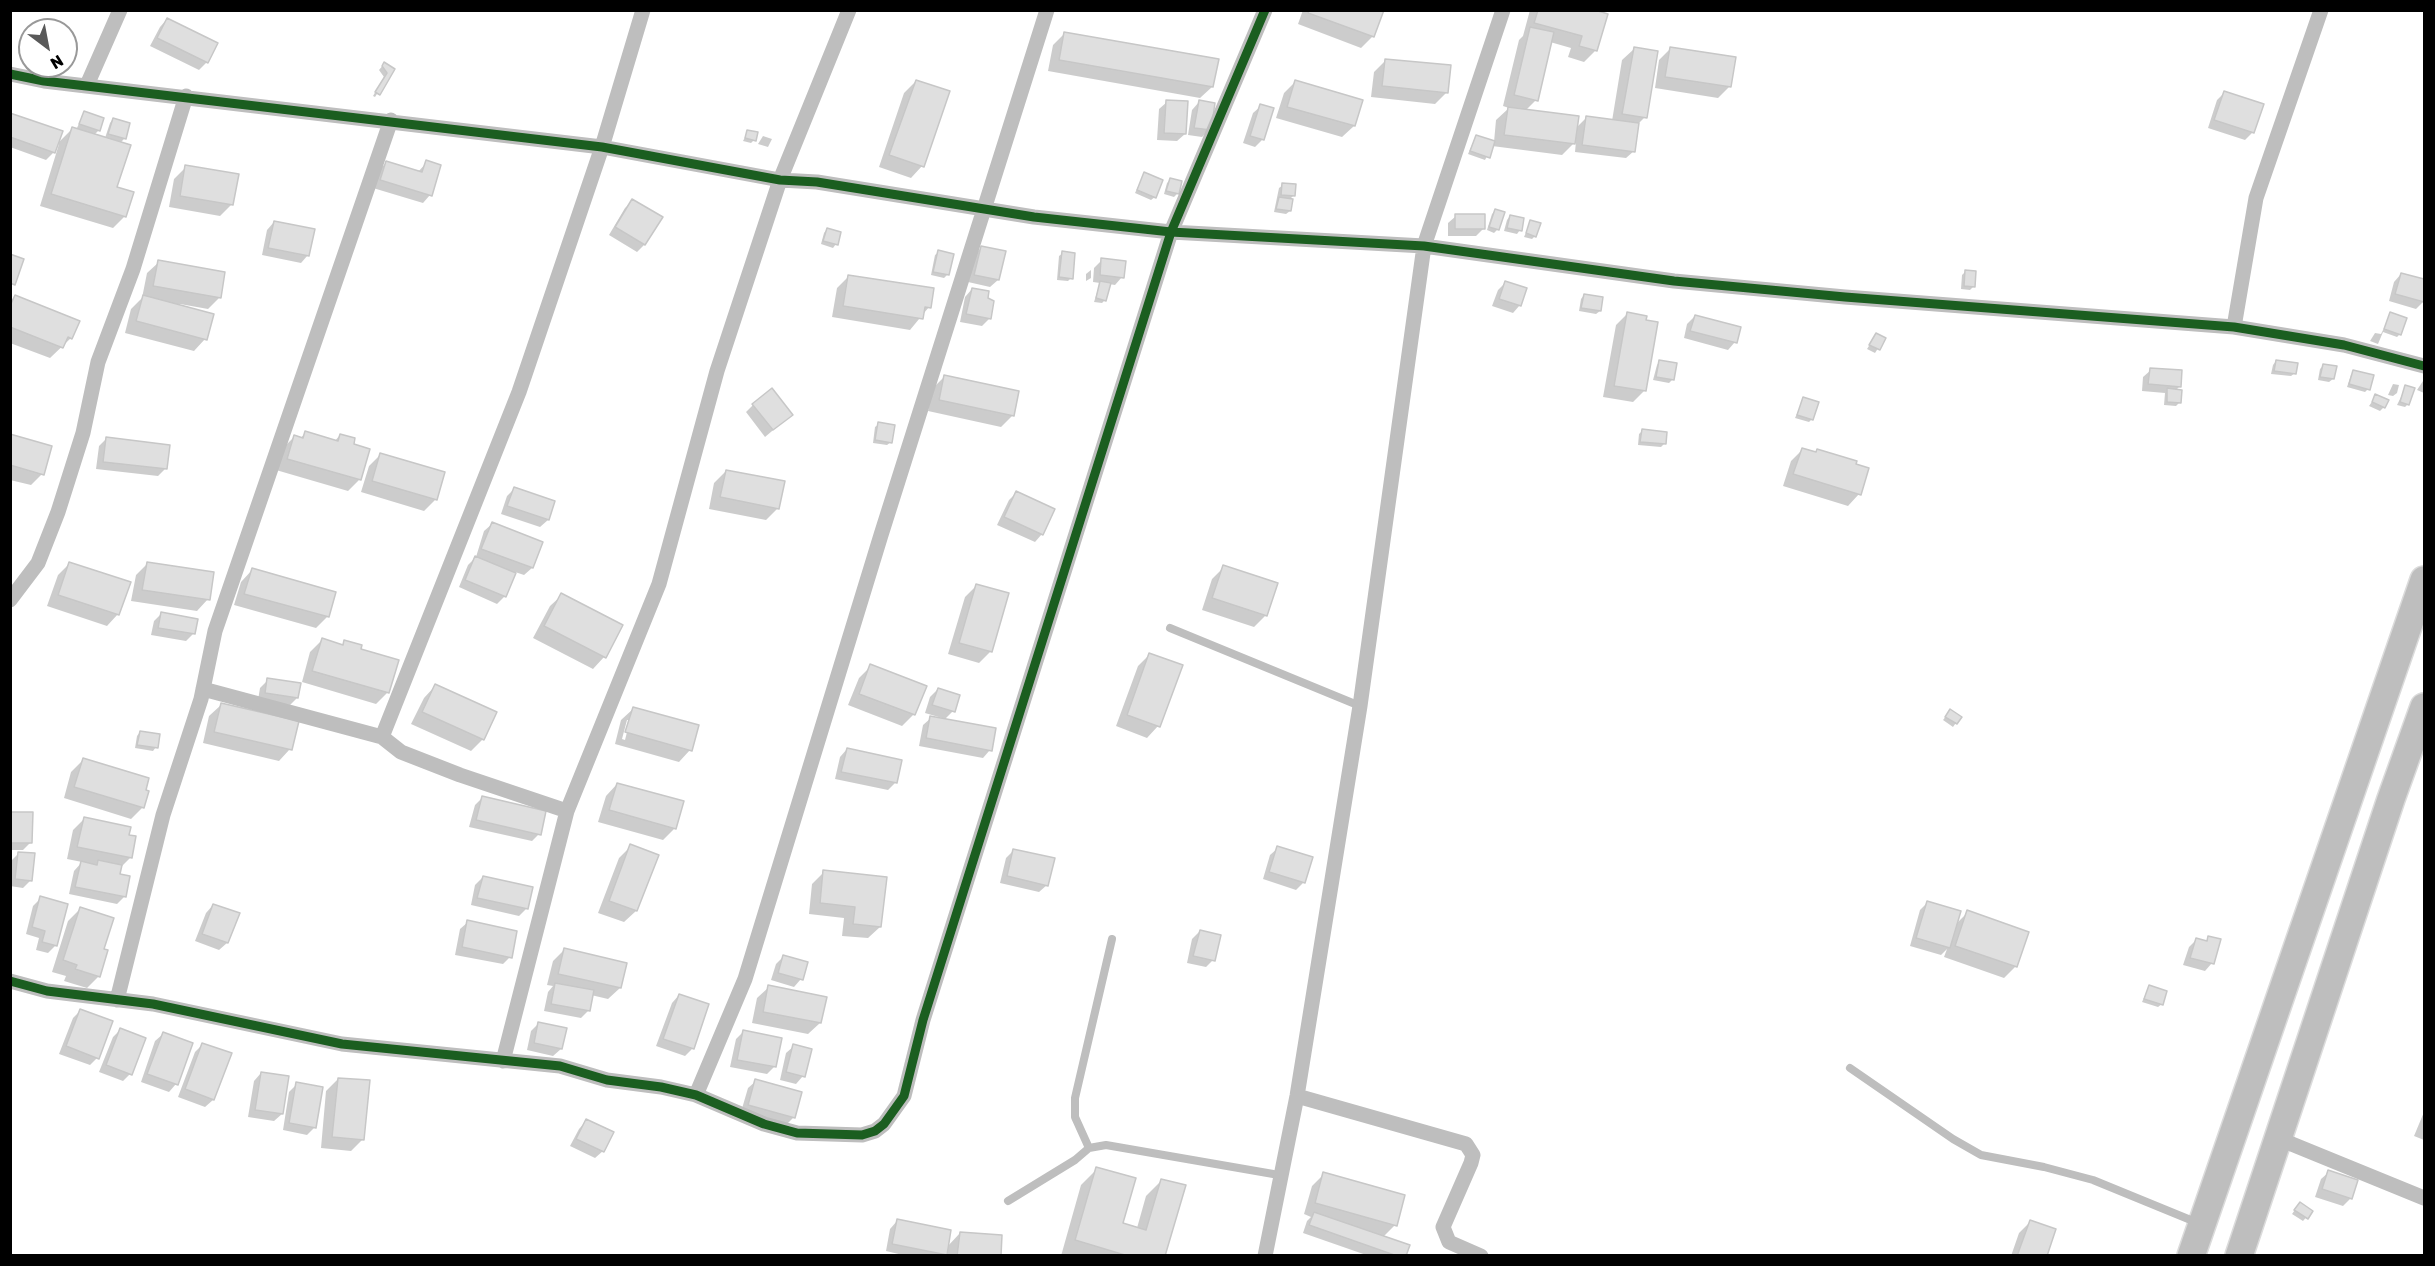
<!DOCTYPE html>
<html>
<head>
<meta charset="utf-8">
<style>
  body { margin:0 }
  #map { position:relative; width:2435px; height:1266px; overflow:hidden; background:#fff; font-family:Rubik,sans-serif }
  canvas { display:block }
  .frame { position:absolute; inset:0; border:12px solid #000; pointer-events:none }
  .north { position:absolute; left:18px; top:18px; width:60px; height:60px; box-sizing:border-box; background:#fff; border:2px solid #999; border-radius:50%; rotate:148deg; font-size:16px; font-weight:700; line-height:24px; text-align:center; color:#000 }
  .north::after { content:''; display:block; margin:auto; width:21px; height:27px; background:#595959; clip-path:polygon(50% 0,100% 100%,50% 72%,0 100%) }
</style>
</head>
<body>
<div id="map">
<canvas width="2435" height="1266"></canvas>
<div class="frame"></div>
<div class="north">N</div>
</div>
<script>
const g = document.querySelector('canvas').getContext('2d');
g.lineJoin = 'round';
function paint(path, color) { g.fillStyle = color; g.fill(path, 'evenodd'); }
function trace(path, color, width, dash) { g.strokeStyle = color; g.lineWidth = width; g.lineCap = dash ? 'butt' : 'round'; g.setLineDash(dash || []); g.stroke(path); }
paint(new Path2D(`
  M1303 10 1383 11 1373 36 1361 48 1298 24Z
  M1530 10H1589L1596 50 1584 62 1568 57 1571 48 1550 42 1536 100 1525 111 1576 128 1586 118 1612 121 1622 60 1634 49 1645 117 1637 125 1634 151 1626 158 1575 152 1576 141 1562 155 1492 146 1485 160 1468 154 1476 136 1494 142 1496 120 1509 108 1503 106 1519 40 1523 36Z
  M167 19 216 43 207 62 199 70 150 46 160 27Z
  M1065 33 1212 87 1200 98 1048 71 1053 45Z
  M1671 48 1729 87 1718 98 1655 88 1659 60Z
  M1385 61 1447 92 1435 104 1371 97 1374 72Z
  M384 64 393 69 375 97 373 96 384 77 379 70Z
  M916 81 922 166 911 178 879 167 904 93Z
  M1295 82 1354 126 1342 137 1276 118 1284 93Z
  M2224 93 2253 132 2245 140 2208 128 2217 100Z
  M1167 102 1185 134 1177 141 1157 140 1159 109Z
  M1199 102 1209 130 1202 137 1188 135 1192 110Z
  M1261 106 1262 140 1255 147 1243 143 1253 113Z
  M84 113 99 130 94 135 105 138 110 123 113 119 125 138 120 143 116 188 125 216 113 228 40 206 59 144H57L72 129 76 130Z
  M10 115 54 152 46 160 10 147Z
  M748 131 754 140 751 143 743 141Z
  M763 136 772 139 768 147 758 144Z
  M387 162 418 172 427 162 430 195 423 203 373 188 379 170Z
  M186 167 232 204 220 216 169 207 174 179Z
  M1144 174 1155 197 1151 200 1135 193Z
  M1170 180 1178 193 1174 197 1164 194 1167 183Z
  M1283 185 1294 195 1289 200 1290 211 1286 214 1274 212 1279 188Z
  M633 201 661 218 644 245 637 252 609 235 625 208Z
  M1495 211 1498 229 1494 233 1487 230 1492 214Z
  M1456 216 1483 229 1476 236H1448V223Z
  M1510 216 1520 230 1517 234 1504 231 1507 220Z
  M1531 221 1535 236 1532 239 1524 237Z
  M274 222 308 255 301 263 262 255 267 230Z
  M827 229 836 244 833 248 821 244 824 233Z
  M982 247 998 280 990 287 968 282 974 255Z
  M939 252 947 275 944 278 931 275 935 255Z
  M1063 253 1071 278 1068 281 1057 280 1059 256Z
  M1102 260 1122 277 1115 285 1109 284 1105 300 1102 303 1094 302 1100 283 1093 282 1094 268Z
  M159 262 219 298 208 309 180 304V307L205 339 194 351 125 333 131 309 142 298 147 273Z
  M1091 270V278L1086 281V274Z
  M1965 272 1974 286 1970 290 1961 289 1962 275Z
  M2401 274 2424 280V301L2416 309 2389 301 2394 282Z
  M849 276 929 307 910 330 832 317 837 288Z
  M1505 283 1520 305 1513 313 1492 306 1498 290Z
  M972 289 990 318 982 326 960 322 965 297Z
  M1584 295 1600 311 1596 314 1579 311 1581 299Z
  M15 297 71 338 50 358 10 343V301Z
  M1627 314 1645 390 1633 402 1603 397 1616 325Z
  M2391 314 2400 334 2397 337 2383 332 2378 344 2370 341 2375 333 2381 334Z
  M1695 316 1735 342 1728 350 1684 338 1687 324Z
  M1876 335 1884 339 1875 353 1867 349Z
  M1660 361 1672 380 1669 383 1653 380 1657 365Z
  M2276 361 2295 373 2291 376 2271 374 2273 365Z
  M2324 365 2333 379 2329 382 2318 380 2320 369Z
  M2151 370 2180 386 2175 391 2180 402 2176 406 2164 405 2165 393 2142 391 2143 377Z
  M2354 371 2368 389 2365 392 2347 387 2351 375Z
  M944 377 1013 415 1001 427 928 411 933 388Z
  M2423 381 2424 382V393L2417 390Z
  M2393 384 2399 385 2397 393 2393 396 2388 395Z
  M2406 387 2408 404 2405 407 2397 405Z
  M2376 396 2384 407 2380 411 2369 406Z
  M1804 398 1812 419 1809 422 1795 418Z
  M753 405 791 415 765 437 746 412Z
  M879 424 891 442 887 445 873 443 875 427Z
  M1642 431 1665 443 1661 447 1638 445 1639 434Z
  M305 433 334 442 340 435 352 445 368 450 359 480 348 491 276 470 282 449 294 437 300 439Z
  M10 435 42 474 31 485 10 480Z
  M106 439 165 469 158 476 96 469 99 446Z
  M1803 449 1814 453 1817 450 1859 494 1848 506 1783 486 1791 461Z
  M381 454 436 499 424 511 361 492 369 466Z
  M726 471 778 508 766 520 709 509 714 483Z
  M514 489 554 502 548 520 540 527 501 514 507 496Z
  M1016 493 1042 534 1035 542 997 525 1009 500Z
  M492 524 541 543 532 568 524 575 515 572 505 596 497 604 459 587 468 565 476 557 484 531Z
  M70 563 118 614 107 626 47 606 58 575Z
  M147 564 208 599 197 611 131 601 136 575Z
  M1224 567 1266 615 1254 627 1202 610 1212 579Z
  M252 570 328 616 316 628 234 605 241 582Z
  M977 585 991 651 979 663 948 654 965 597Z
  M562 595 621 626 604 657 593 669 533 638 550 606Z
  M161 614 193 634 186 641 151 635 154 621Z
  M322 640 341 646 344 642 359 650 388 692 376 704 302 682 310 652Z
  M1150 654 1158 726 1147 738 1116 726 1138 666Z
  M871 666 914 714 902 726 848 705 859 678Z
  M268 680 297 698 290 705 258 700 260 688Z
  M435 686 483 739 471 751 411 724 424 698Z
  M938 689 953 711 944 720 990 750 983 758 919 746 923 725 931 718 942 720V718L925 713 930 697Z
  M221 705 290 749 279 761 203 743 209 716Z
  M633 709 690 750 679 762 615 744 621 720ZM627 720H630L625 740 622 739Z
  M1950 711 1960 717 1953 727 1943 720Z
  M140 732 156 747 153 751 135 748 137 736Z
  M847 749 900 761 895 783 888 790 835 779 840 757Z
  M83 760 143 807 131 819 64 798 71 772Z
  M617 784 675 828 663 840 598 822 606 796Z
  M482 798 539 834 532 841 469 827 475 805Z
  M10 813 31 842 23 850H10Z
  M84 819 128 836 131 857 119 869 118 875 124 897 117 904 69 894 74 871 82 862 67 859 73 830Z
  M631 846 657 856 636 911 624 922 598 913 619 858Z
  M1278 848 1304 882 1296 890 1263 879 1270 855Z
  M1014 850 1047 885 1039 892 1000 883 1006 858Z
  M19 853 31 880 23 888 10 886 11 861Z
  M824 872 880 927 868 938 842 936 844 918 809 914 812 884Z
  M483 877 526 909 519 916 471 905 475 885Z
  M41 898 56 945 48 953 36 950 39 938 26 934 33 906Z
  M1928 902 1956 924 1968 912 2016 966 2004 978 1944 957 1947 949 1941 955 1910 946 1920 910Z
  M213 905 238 914 227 943 219 950 195 941 206 913Z
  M80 909 102 950 99 976 87 988 64 981 66 976 52 972 68 921Z
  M468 922 510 957 503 964 455 955 460 929Z
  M1200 931 1213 960 1206 967 1187 963 1192 939Z
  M2209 938 2212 963 2205 971 2183 965 2189 947 2196 940 2204 942Z
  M564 950 625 964 620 988 608 999 591 995 589 1010 581 1018 544 1011 548 992 553 986 547 985 553 961Z
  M784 956 801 979 794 987 771 980 776 964Z
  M769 987 820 1023 808 1034 752 1023 757 998Z
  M2149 987 2162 1004 2158 1007 2142 1002Z
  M679 995 707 1005 692 1049 685 1056 656 1046 672 1003Z
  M81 1010 97 1058 90 1065 59 1054 73 1018Z
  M539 1023 561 1049 553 1056 527 1050 531 1031Z
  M120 1030 130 1074 123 1081 99 1072 113 1037Z
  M743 1032 774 1067 767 1074 730 1067 736 1039Z
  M163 1034 176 1084 169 1092 141 1082 155 1041Z
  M203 1044 213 1100 205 1107 178 1097 195 1052Z
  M794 1046 803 1076 796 1084 780 1080 786 1053Z
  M261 1073 282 1114 274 1121 248 1117 254 1081Z
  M338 1079 363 1139 351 1151 321 1148 326 1091Z
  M756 1081 794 1117 786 1125 741 1112 748 1088Z
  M297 1084 315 1127 307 1135 283 1130 289 1092Z
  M2424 1112V1140L2414 1136Z
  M586 1121 603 1151 595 1158 570 1146 579 1129Z
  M1097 1169 1121 1224 1137 1228 1146 1196 1162 1180 1164 1256H1061L1081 1185Z
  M2329 1172 2351 1198 2343 1206 2315 1197 2321 1179Z
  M1324 1174 1395 1225 1383 1237 1405 1256H1369L1303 1233 1307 1221 1311 1217 1304 1214 1312 1186Z
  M2297 1207 2311 1212 2303 1221 2292 1214Z
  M897 1221 947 1247 960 1233 999 1256H948V1251L944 1256H907L886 1251 890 1229Z
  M2030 1222 2045 1256H2011L2019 1233Z`), '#0003');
const building = new Path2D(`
  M1309 10H1384L1374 37 1308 13Z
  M1538 10H1595L1608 14 1597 51 1579 46 1582 36 1534 23Z
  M167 18 218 43 208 63 157 38Z
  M1530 27 1554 32 1538 101 1514 95Z
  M1064 32 1219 59 1213 87 1059 60Z
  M1634 47 1658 51 1647 118 1622 114Z
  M1670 47 1736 57 1731 87 1665 77Z
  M1385 59 1451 65 1448 93 1382 86Z
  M384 62 395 69 380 95 375 92 387 73 382 66Z
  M916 80 950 91 924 167 889 155Z
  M1295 80 1363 100 1355 126 1287 107Z
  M2224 91 2264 104 2254 133 2214 120Z
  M1166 100 1188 101 1186 134 1164 133Z
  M1199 100 1215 103 1211 130 1194 128Z
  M1260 104 1274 108 1264 140 1250 136Z
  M1508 107 1579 116 1575 144 1504 135Z
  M84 111 104 118 100 131 79 124Z
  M10 113 63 131 55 153 10 137Z
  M1586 116 1639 123 1635 152 1582 145Z
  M113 118 130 123 126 139 108 134Z
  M72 127 131 145 117 187 134 192 126 217 51 194Z
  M747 130 758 132 756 141 745 138Z
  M1476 135 1495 141 1490 158 1470 151Z
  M426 160 441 165 432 196 380 180 386 161 422 172Z
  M185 165 239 174 233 205 180 196Z
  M1144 172 1163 180 1156 198 1137 190Z
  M1170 178 1182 181 1179 194 1166 191Z
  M1282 183 1296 184 1295 196 1281 195Z
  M1279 197 1293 199 1291 211 1276 209Z
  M632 199 663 217 645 245 615 227Z
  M1495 209 1505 212 1499 230 1489 227Z
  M1455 214H1485V229H1455Z
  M1510 215 1524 218 1522 231 1507 228Z
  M1530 220 1541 223 1536 237 1526 233Z
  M274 221 315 229 309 256 268 248Z
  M827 228 841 232 838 245 823 241Z
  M981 246 1006 251 999 280 974 275Z
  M938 250 954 254 949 275 933 272Z
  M1062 251 1075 253 1073 279 1059 277Z
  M10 254 24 259 15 285 10 283Z
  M1101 258 1126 261 1124 278 1100 275Z
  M158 260 225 272 221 298 153 286Z
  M1965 270 1976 271 1975 287 1964 286Z
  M2401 273 2424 279V302L2395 294Z
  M848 275 934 288 931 308 925 307 923 319 843 306Z
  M1100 281 1111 283 1106 301 1096 298Z
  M1505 281 1527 288 1521 306 1499 299Z
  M972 288 989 291 988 298 994 301 991 319 966 314Z
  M1584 294 1603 297 1601 311 1581 308Z
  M15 295 80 321 72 339 68 337 63 348 10 327V306Z
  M143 295 214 314 207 340 136 321Z
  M1627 312 1647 316 1646 320 1658 322 1646 391 1614 386Z
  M2390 312 2407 318 2401 335 2384 329Z
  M1695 315 1741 327 1737 343 1690 331Z
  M1876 333 1886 338 1880 350 1869 345Z
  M1659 360 1677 363 1674 380 1656 377Z
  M2276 360 2298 363 2296 374 2274 371Z
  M2323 364 2337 366 2334 379 2320 377Z
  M2150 368 2182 370 2181 387 2148 384Z
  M2353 370 2374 375 2370 390 2349 384Z
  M944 375 1019 391 1014 416 939 400Z
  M2405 385 2415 388 2409 405 2400 402Z
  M772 388 793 415 773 430 752 404Z
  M2167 388 2182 390 2181 403 2167 402Z
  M2375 394 2389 400 2385 408 2372 402Z
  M1803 397 1819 402 1813 420 1797 415Z
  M878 422 895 425 892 443 875 440Z
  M1642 429 1667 432 1666 444 1640 442Z
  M305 431 338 441 340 434 355 438 354 444 370 449 361 480 287 459 294 435 303 438Z
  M10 434 52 446 44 475 10 465Z
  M106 437 170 445 167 469 103 462Z
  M1802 448 1816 452 1817 449 1857 461 1856 464 1869 468 1861 495 1793 474Z
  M380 453 445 472 437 500 372 481Z
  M726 470 785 481 779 509 720 497Z
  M514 487 555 501 549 520 507 506Z
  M1016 491 1055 509 1043 535 1004 517Z
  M492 522 543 542 533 568 481 549Z
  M475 556 516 573 506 597 465 580Z
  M69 562 131 582 119 615 58 595Z
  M147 562 214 572 210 600 142 590Z
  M1223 565 1278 583 1267 616 1212 598Z
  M252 568 336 592 329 617 244 594Z
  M976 584 1009 593 992 652 959 643Z
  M561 593 623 625 606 658 544 626Z
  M161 612 198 619 195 634 158 628Z
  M322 638 343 645 344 640 362 645 361 649 399 660 389 693 312 671Z
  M1149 653 1183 665 1160 727 1127 715Z
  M870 664 927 686 915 715 859 694Z
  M267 678 301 683 298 698 265 693Z
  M435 684 497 712 484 740 422 712Z
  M938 688 960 695 955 712 932 705Z
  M221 703 299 721 292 750 214 732Z
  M633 707 699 725 692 751 625 732Z
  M1950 709 1962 717 1957 724 1945 717Z
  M930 716 996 728 992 751 926 738Z
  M140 731 160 734 158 748 137 745Z
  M847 748 902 760 897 783 841 772Z
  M83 758 149 778 146 790 149 791 144 808 74 787Z
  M617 783 684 801 676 829 609 810Z
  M482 796 546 811 541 835 476 820Z
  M10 812H33L32 843H10Z
  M84 817 131 827 129 835 136 836 132 858 77 847Z
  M630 844 659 855 637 911 609 901Z
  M1277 846 1313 857 1305 883 1269 872Z
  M1013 849 1055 858 1048 886 1007 876Z
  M18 852 35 853 32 881 15 879Z
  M98 860 122 865 120 874 130 876 126 897 75 887 81 861 97 865Z
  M823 870 887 877 881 927 853 924 855 907 820 903Z
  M483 876 533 887 528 909 477 898Z
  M40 896 68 904 57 946 42 942 45 931 32 927Z
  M1927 901 1961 911 1950 948 1916 938Z
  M213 904 240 913 228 943 202 934Z
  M80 907 114 918 104 949 108 950 100 977 75 969 77 965 63 960Z
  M1967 910 2029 932 2017 967 1955 946Z
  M467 920 517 931 512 958 462 947Z
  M1200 930 1221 935 1215 961 1193 956Z
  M2208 936 2221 939 2214 964 2190 958 2196 938 2207 941Z
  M564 948 627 963 621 988 558 974Z
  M783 955 808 962 803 980 778 973Z
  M555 983 594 990 590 1011 551 1004Z
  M768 985 827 997 821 1023 763 1012Z
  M2149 985 2167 991 2163 1005 2144 999Z
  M679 994 709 1004 694 1049 663 1039Z
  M80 1009 113 1021 99 1059 66 1046Z
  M538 1022 567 1028 562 1049 534 1043Z
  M120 1028 146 1038 132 1075 106 1065Z
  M743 1030 782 1038 776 1067 737 1060Z
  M163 1032 193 1043 178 1085 147 1074Z
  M202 1043 232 1053 214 1100 185 1089Z
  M793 1044 812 1049 805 1077 786 1072Z
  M261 1072 289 1076 283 1114 255 1110Z
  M338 1078 370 1080 364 1140 332 1137Z
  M755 1079 802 1092 795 1118 748 1105Z
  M296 1082 323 1087 316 1128 289 1123Z
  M586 1119 614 1132 604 1152 576 1139Z
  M1096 1167 1136 1178 1123 1223 1146 1230 1161 1179 1186 1185 1165 1256H1128L1075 1240Z
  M2328 1170 2358 1180 2352 1199 2322 1189Z
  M1323 1172 1405 1195 1397 1226 1315 1203Z
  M2300 1202 2313 1211 2308 1219 2294 1210Z
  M1314 1212 1410 1245 1406 1256H1397L1309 1225Z
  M897 1219 951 1230 947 1255 892 1244Z
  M2030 1220 2056 1229 2047 1256H2017Z
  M960 1232 1002 1235 1001 1256H957Z`);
paint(building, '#dfdfdf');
trace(building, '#c7c7c7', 1.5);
const highway = new Path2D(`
  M2191 1256 2424 580
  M2239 1256 2391 799 2424 707`);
trace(highway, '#dbdbdb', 30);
trace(new Path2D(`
  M1170 628 1360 706
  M1850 1068 1953 1139 1981 1155 2044 1167 2093 1180 2198 1223
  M1089 1148 1075 1117V1098L1112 939
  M1008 1201 1075 1160 1089 1148 1106 1145 1279 1175`), '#bebebe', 8);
trace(new Path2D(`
  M10 74 44 81 602 147 780 180 817 182 1034 217 1171 232 1424 246 1674 281 1845 297 2234 327 2344 345 2424 366
  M87 85 120 10
  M2234 327 2256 198 2321 10
  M10 600 38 563 58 512 83 433 98 362 133 269 186 96
  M203 689 382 737 401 752 460 775 567 811
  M382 737 519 392 602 147 643 10
  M10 981 47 991 153 1004 342 1044 560 1066 607 1080 661 1087 696 1095 764 1124 797 1133 862 1135 875 1131 884 1124 904 1096 923 1020 1171 232 1265 10
  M117 1000 163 815 201 699 215 631 391 120
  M503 1061 567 811 659 584 717 371 780 180 849 10
  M696 1095 745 979 881 535 1047 10
  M1297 1096 1466 1144 1473 1155 1471 1163 1443 1227 1449 1242 1481 1256
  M2277 1138 2424 1198
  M1265 1256 1297 1096 1360 706 1424 246 1503 10`), '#bebebe', 15);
trace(highway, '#bebebe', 27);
trace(new Path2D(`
  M10 74 44 81 602 147 780 180 817 182 1034 217 1171 232 1424 246 1674 281 1845 297 2234 327 2344 345 2424 366
  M10 981 47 991 153 1004 342 1044 560 1066 607 1080 661 1087 696 1095 764 1124 797 1133 862 1135 875 1131 884 1124 904 1096 923 1020 1171 232 1265 10`), '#1b5e20', 9);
</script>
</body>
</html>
